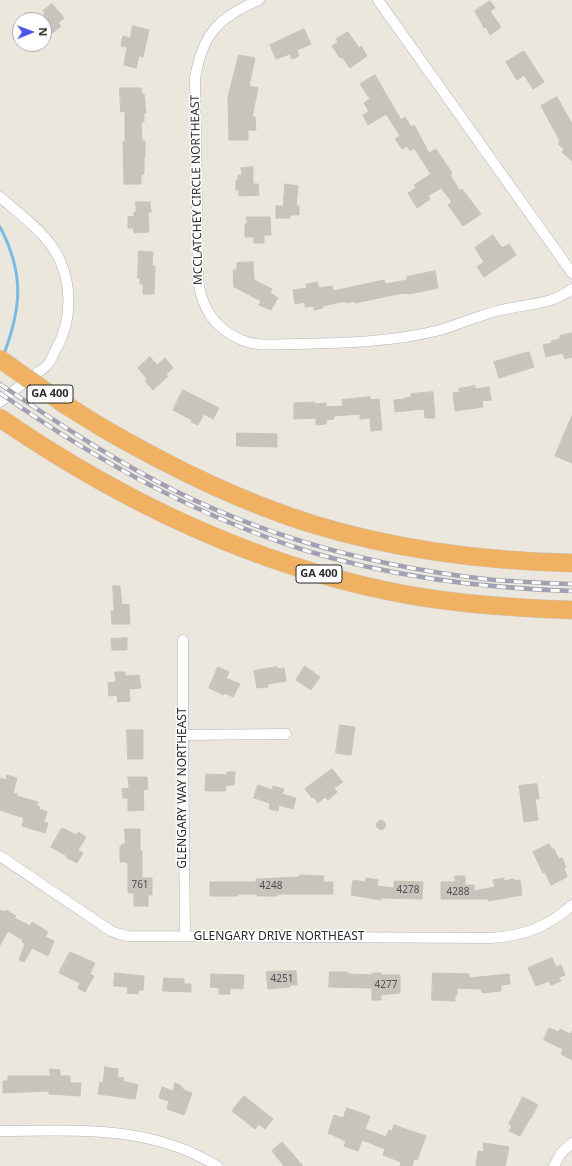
<!DOCTYPE html>
<html>
<head>
<meta charset="utf-8">
<style>
  body { margin:0 }
  #map { position:relative; width:572px; height:1166px; overflow:hidden; background:#ebe7dd; font-family:"Noto Sans",sans-serif }
  canvas { display:block }
  .north { position:absolute; left:12px; top:12px; width:40px; height:40px; box-sizing:border-box; background:#fff; border:1px solid #aaa; border-radius:50%; rotate:89deg; font-size:11px; font-weight:700; line-height:16px; text-align:center; color:#2a2a2a }
  .north::after { content:''; display:block; margin:auto; width:14px; height:18px; background:#4b55eb; clip-path:polygon(50% 0,100% 100%,50% 72%,0 100%) }
</style>
</head>
<body>
<div id="map">
<canvas width="572" height="1166"></canvas>
<div class="north">N</div>
</div>
<script>
const g = document.querySelector('canvas').getContext('2d');
g.lineJoin = 'round';
function trace(path, color, width, dash) { g.strokeStyle = color; g.lineWidth = width; g.lineCap = dash ? 'butt' : 'round'; g.setLineDash(dash || []); g.stroke(path); }
function paint(path, color) { g.fillStyle = color; g.fill(path, 'evenodd'); }
function drawText(font, color, halo, rows, align = 'center') {
  g.font = font + ' "Noto Sans",sans-serif'; g.lineWidth = 3; g.setLineDash([]); g.textBaseline = 'middle'; g.strokeStyle = halo; g.fillStyle = color; for (const [text, x, y, turn = 0] of rows) {
    g.save(); g.translate(x, y); g.rotate((+turn || 0) * Math.PI / 180); g.textAlign = isNaN(turn) ? turn : align; if (halo) g.strokeText(text, 0, 0); g.fillText(text, 0, 0); g.restore();
  }
}
trace(new Path2D(`
  M0 227C24 273 22 306 4 354`), '#79bbe4', 3);
const building = new Path2D(`
  M490 1 495 8 490 11 501 27 490 35 486 27 484 28 475 11Z
  M52 4 64 18 58 23 61 26 44 40V14L45 13 43 11Z
  M133 26 149 30 143 57 139 56 136 68 124 65 127 47 121 46 123 36 130 38Z
  M304 29 311 44 297 50 299 56 292 59 290 54 276 59 270 45Z
  M348 32 359 48 361 46 367 56 350 68 342 57 340 58 332 46 338 42 336 39Z
  M524 51 544 82 533 89 524 75 517 80 506 62Z
  M239 55 255 58 249 86 258 88 252 117H255L256 130H248V140H229L228 97Z
  M375 75 401 120 405 117 411 127 414 125 429 153 436 149 452 173 450 175 460 191 462 189 481 214 463 226 448 205 452 202 441 188 428 196 430 199 417 208 408 193 416 188 414 185 431 174 414 148 410 151 407 146 402 149 395 139 400 136 386 114 368 125 363 115 369 111 364 103 370 99 360 84Z
  M120 88H141L142 94H144L146 113H144V122H141L142 141H145V157H144V174L141 175V184H124L123 142H125V111L121 112Z
  M557 97 572 124V161L562 152 564 149 558 144 560 141 541 106Z
  M253 167V184H258L259 195 239 196V190H236V180H238V175H242L241 168Z
  M285 184 298 186 296 206H299V215H290V218H276V206H283Z
  M136 202H150L151 212H148L149 232 134 233 133 228H128V217L134 216V212H136Z
  M247 217H270L271 235H264V243H254V237H245V224H247Z
  M493 235 502 248 509 244 516 255 484 277 477 267 484 262 475 248Z
  M139 251 153 252 152 266H155L154 294H143V284H140V278H138Z
  M253 262 254 280 272 289 270 293 278 298 271 310 259 305 261 301 234 287 233 270H237V263Z
  M435 271 438 288 409 294V293L398 294 355 303V301L346 303 345 301 323 306V308L314 310V306L305 307V302L295 304 293 290 307 288 306 284 317 282 319 288 332 286 333 291 384 280 385 284 407 280V277Z
  M572 333V357L565 359 563 353 546 357 543 345 552 343 551 341 560 339V336Z
  M529 352 534 367 499 378 494 362Z
  M150 357 157 365 165 358 173 368 166 374 168 376 153 390 145 381 147 379 138 368Z
  M475 386V389L489 387 491 400 482 401 483 407 455 411 453 393 460 392 459 389Z
  M183 390 219 408 213 419 204 414 198 425 191 422 192 420 173 410Z
  M433 392 435 418H425L424 409 395 412 394 400 405 399V398L411 397V394Z
  M370 397V400L379 399 382 430 371 431 370 418 360 419V414L334 416V419L326 420V424L316 425V418L294 419V403L315 402V404L326 403V407L343 406 342 400Z
  M572 416V463L555 456Z
  M237 433 277 434V447L237 446Z
  M113 586H120L122 605 129 604 130 624H112L111 611H114Z
  M127 638V650H112L111 639Z
  M305 666 320 677 311 690 296 680Z
  M218 667 229 672 226 678 240 684 233 697 225 693 224 695 209 688Z
  M277 667V669L284 668 286 681 268 684V687L257 688 254 671Z
  M115 672H125V676L139 675 141 688 129 689 130 701 118 702 117 695 109 696 108 683 116 682Z
  M340 725 355 727 351 755 336 753Z
  M127 730H143V759H128Z
  M332 769 343 782 334 788 337 792 328 800 325 797 318 803 314 797 312 798 305 789Z
  M228 772H235L234 785H226L225 791H205L206 774 226 775Z
  M7 775 17 778 13 793 17 794V796L38 802 37 806 40 807 39 809 47 812 44 822 48 823 45 833 22 826 24 818 0 810V778L6 780Z
  M128 777H147L148 789 143 790 144 810 128 811V798H123L122 789 129 788Z
  M537 784 539 799H535L538 820 524 822 519 786Z
  M258 785 272 790 273 786 284 789 282 794 296 798 293 809 279 805 278 811 269 809 270 803 254 798Z
  M376.5 825a4.5 4.5 0 1 1 9 0a4.5 4.5 0 1 1-9 0Z
  M62 828 77 835 78 832 86 837 78 850 83 853 77 863 66 857 67 856 51 847Z
  M125 829H140V851H142V878H152V895H148V906H134V893H128V865L127 862H120V846H122V844H125Z
  M549 844 552 849H554L559 859 562 858 566 867 564 868 567 877 551 885 545 872 543 873 533 852Z
  M300 875 324 876 323 882H333V894H277V896H257V894H238V896H210V882H256V879L300 877Z
  M455 876H465V885H474V891L495 887 493 880 504 878V881L514 879 515 881 520 880 522 895 488 901V899H441V882H455Z
  M366 878 378 880 377 886 394 888V881L423 882 422 899 381 898V900L351 895 353 880 365 882Z
  M0 910 5 912 6 910 16 916 14 918 30 926 32 922 48 932 45 937 54 941 48 956 32 948 24 962 19 960 25 944 22 942 23 940 8 931 0 945Z
  M70 952 95 963 90 974 94 976 85 992 78 988 80 983 59 973Z
  M552 958 556 967 561 965 565 975 559 977 561 981 551 985 549 981 536 986 528 968Z
  M296 971 297 985H290V987L268 989 266 972Z
  M330 972H348V974L372 975V973H381V975H400V993L381 995V1000H372V988L329 987Z
  M115 973 144 976 143 990H139L138 994 127 993 128 987 114 986Z
  M433 973 469 974V978L509 974 510 984 501 985V991L482 993 481 989 457 988V995H455V1001L432 1000Z
  M211 974 244 975 243 989 230 988V994H219V988L211 987Z
  M164 978 184 979V984H191V992L163 991Z
  M549 1028 559 1032 560 1029 570 1034 572 1031V1060L561 1054 563 1049 544 1040Z
  M105 1067 118 1069 117 1077 124 1078 123 1081 138 1085 135 1099 98 1094 100 1082 103 1083Z
  M50 1069 60 1070V1076H70V1083H81L80 1096 49 1094V1091L3 1093V1081H8V1076H50Z
  M175 1083 180 1085 184 1090 192 1093 184 1115 167 1109 169 1101 159 1098 162 1087 173 1091Z
  M244 1096 273 1119 265 1129 259 1124 255 1129 232 1111Z
  M523 1097 538 1105 531 1118H530L520 1136 509 1131 512 1126 509 1124Z
  M347 1108 370 1116 365 1129 386 1137 389 1130 392 1131 394 1125 426 1136 417 1160 414 1159 412 1166H400L401 1162 383 1155 385 1149 362 1140 358 1151 344 1146 346 1141 328 1133 334 1115 343 1118Z
  M282 1142 303 1166H284L272 1151Z
  M484 1143 509 1147 505 1166H476L478 1151 483 1152Z`);
paint(building, '#c7c3bd');
trace(building, '#c6c3b7', 1);
const street = new Path2D(`
  M259 0C218 18 203 33 195 78L198 281C203 310 214 328 242 340 258 347 279 344 296 344 345 343 393 342 440 330 460 324 480 315 501 310 525 304 551 305 572 289
  M378 0 572 273
  M0 197C17 212 37 226 51 245 73 276 74 319 55 351 53 355 51 361 48 364 44 369 38 372 33 376 22 384 11 393 0 402
  M183 640V735L185 936
  M183 735 286 734
  M0 856 111 931 119 934 128 936 491 938C523 936 548 927 572 905
  M0 1131C76 1131 149 1124 217 1166
  M554 1166 561 1153 572 1143`);
const highway = new Path2D(`
  M0 418C118 499 247 562 388 591 449 604 511 608 572 610
  M101 427C168 466 238 501 312 524 397 550 484 561 572 563`);
trace(street, '#b1b2bd', 11);
trace(highway, '#c8c8c8', 19);
trace(street, '#fff', 10);
trace(highway, '#f1b163', 18);
const rail = new Path2D(`
  M0 384C44 414 89 444 136 470 243 531 363 565 485 579 514 582 543 583 572 584
  M0 393C94 459 194 515 304 550 391 577 481 588 572 591`);
trace(rail, '#a1a1b3', 4.5);
trace(rail, '#fff', 3, [9]);
const highwayBridge = new Path2D(`
  M0 359 64 404 101 427`);
trace(highwayBridge, '#c8c8c8', 19, []);
trace(highwayBridge, '#f1b163', 18);
drawText('10px', '#51504f', null, [
  ["761",140,885],
  ["4248",271,886],
  ["4278",408,890],
  ["4288",458,892],
  ["4251",282,979],
  ["4277",386,985]
]);
for (const [x, y, w] of [
  [50,394,46],
  [319,574,46]
]) { const box = new Path2D(); box.roundRect(x - w / 2, y - 9, w, 18, 3); g.fillStyle = '#fff'; g.fill(box); trace(box, '#2a2a2a', 1); }
drawText('bold 11px', '#2a2a2a', null, [
  ["GA 400",50,394],
  ["GA 400",319,574]
]);
drawText('12px', '#2a2a2a', '#fff', [
  ["MCCLATCHEY CIRCLE NORTHEAST",197,190,-91],
  ["GLENGARY WAY NORTHEAST",183,788,-90],
  ["GLENGARY DRIVE NORTHEAST",279,937]
]);
</script>
</body>
</html>
